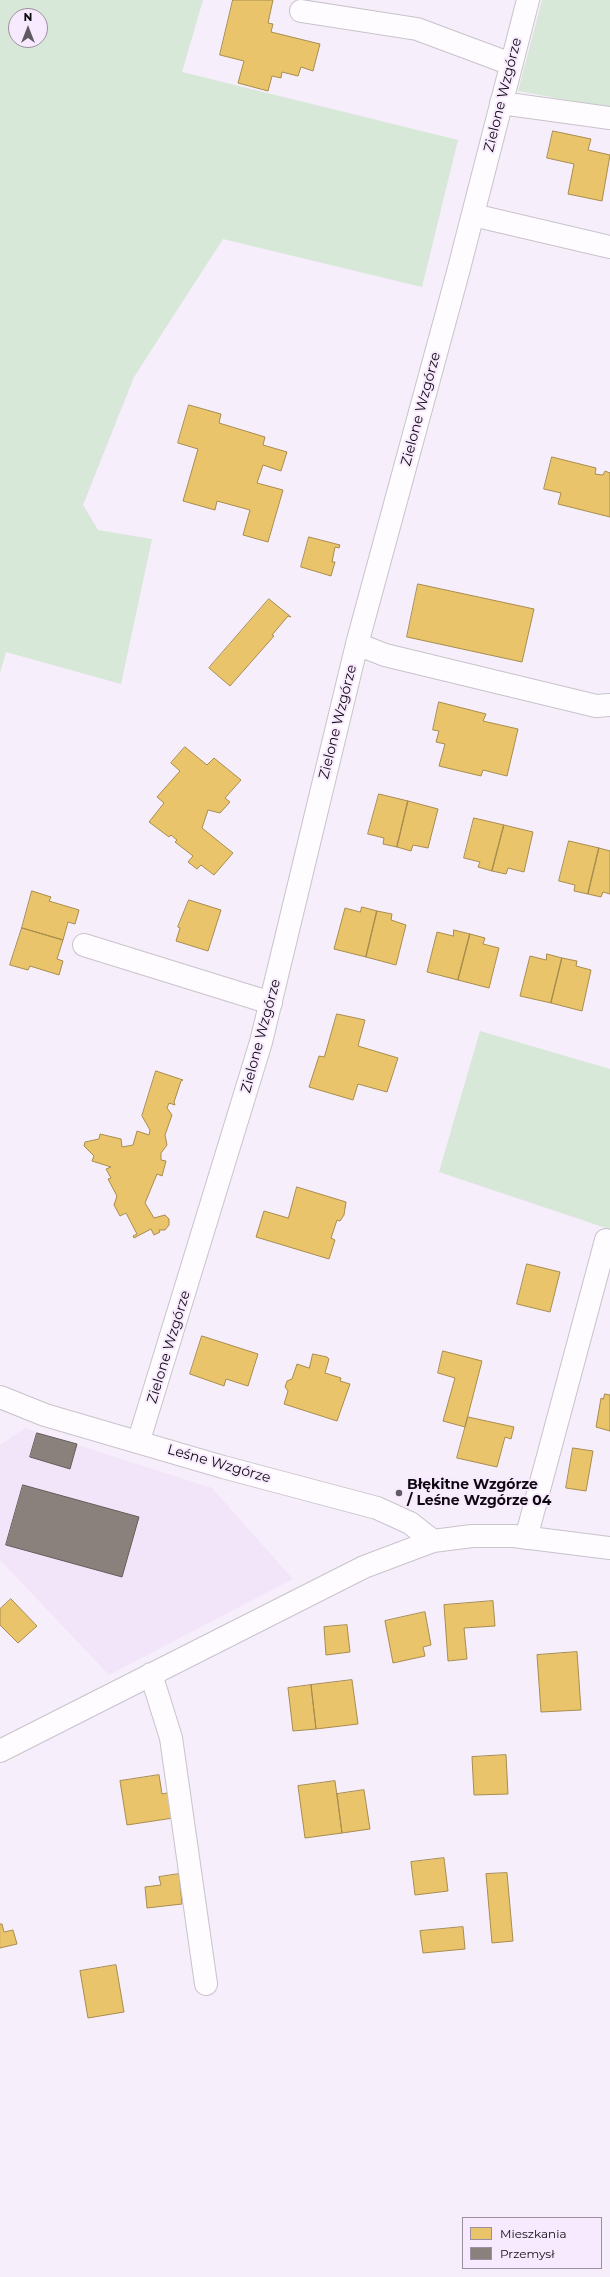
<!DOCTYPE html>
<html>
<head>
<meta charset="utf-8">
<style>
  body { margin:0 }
  #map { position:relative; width:610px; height:2277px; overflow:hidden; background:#f6eefa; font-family:Montserrat,sans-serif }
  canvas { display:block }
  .legend { position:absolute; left:462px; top:2217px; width:140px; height:52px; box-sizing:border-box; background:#f8eafe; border:1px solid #9b909f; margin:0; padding:5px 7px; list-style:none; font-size:12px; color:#0f0a10 }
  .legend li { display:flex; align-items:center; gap:8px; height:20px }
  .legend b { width:20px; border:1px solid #9b909f }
  .north { position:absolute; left:8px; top:8px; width:40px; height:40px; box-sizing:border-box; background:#f8eafe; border:1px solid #9b909f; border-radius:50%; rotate:0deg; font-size:11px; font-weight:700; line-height:16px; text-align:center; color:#0f0a10 }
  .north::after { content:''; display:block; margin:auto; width:14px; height:18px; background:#605a62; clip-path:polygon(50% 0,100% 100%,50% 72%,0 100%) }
</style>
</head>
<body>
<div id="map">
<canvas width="610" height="2277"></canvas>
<ul class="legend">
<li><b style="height:11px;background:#e9c46a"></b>Mieszkania</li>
<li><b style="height:11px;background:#8a817c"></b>Przemysł</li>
</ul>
<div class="north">N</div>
</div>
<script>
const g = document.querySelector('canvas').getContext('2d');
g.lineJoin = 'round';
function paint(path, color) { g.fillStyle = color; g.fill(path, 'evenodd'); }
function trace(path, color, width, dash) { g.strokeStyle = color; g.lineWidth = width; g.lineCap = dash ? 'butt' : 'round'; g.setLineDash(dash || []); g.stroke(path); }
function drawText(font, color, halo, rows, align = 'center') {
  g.font = font + ' Montserrat,sans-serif'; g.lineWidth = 4; g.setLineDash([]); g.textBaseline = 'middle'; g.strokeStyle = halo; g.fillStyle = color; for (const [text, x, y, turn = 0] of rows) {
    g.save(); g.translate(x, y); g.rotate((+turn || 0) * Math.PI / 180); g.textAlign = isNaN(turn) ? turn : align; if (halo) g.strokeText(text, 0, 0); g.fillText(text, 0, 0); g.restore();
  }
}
paint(new Path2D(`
  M25 1428 212 1488 293 1579 109 1675 0 1560V1445Z`), '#f3e5f9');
paint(new Path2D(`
  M0 0H203L182 72 458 140 422 287 223 239 134 377 83 505 98 530 152 539 121 684 6 652 0 673ZM16 16H40V40H16Z
  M542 0H610V108L518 91Z
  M480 1031 610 1069V1232L609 1229 439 1172Z`), '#d7e7d8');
const homes = new Path2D(`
  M233 0H273L268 23 273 24 271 32 320 44 313 71 301 67 298 76 282 72 281 78 272 76 268 91 238 83 244 61 220 55Z
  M553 131 591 139 588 150 610 155 602 201 568 194 574 164 547 158Z
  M189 405 221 414 219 423 265 437 263 445 287 452 281 471 263 465 257 483 283 490 268 542 243 535 250 510 217 501 215 510 183 501 198 449 178 443Z
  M552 457 596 468 595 474 603 475 605 471 610 473V517L558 504 561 493 544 489Z
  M309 537 340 545 339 548 335 547 332 562H335L331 576 301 567Z
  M418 584 534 609 522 662 407 637Z
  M269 599 291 617 288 616 272 635 274 636 230 686 209 668Z
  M439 702 486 714 483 721 518 729 507 776 483 770 481 776 439 766 445 744 436 742 439 731 433 730Z
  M185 747 207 765 214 758 241 780 225 798 230 802 220 813 208 810 202 828 233 853 214 875 201 865 197 869 188 862 193 856 175 842 177 840 171 835 169 837 149 822 164 803 157 797 180 771 171 763Z
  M379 794 408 801 397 847 383 844 384 838 368 834Z
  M408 801 438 809 428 848 413 845 411 851 397 847Z
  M474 818 504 825 492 871 478 867 480 862 464 858Z
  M504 825 533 832 524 872 508 868 506 874 492 871Z
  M569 841 599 848 588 894 574 891 575 885 559 881Z
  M599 848 610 851V894L603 892 601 897 588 894Z
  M32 891 51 897 49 901 79 910 75 924 68 922 63 940 22 928Z
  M189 900 221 910 208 951 176 941 180 928 178 927Z
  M362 907 377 911 366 957 334 949 345 908 360 912Z
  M377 911 392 914 391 920 406 925 396 965 366 957Z
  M22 928 63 940 57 959 63 961 59 975 30 966 28 970 10 965Z
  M454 930 470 934 458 980 427 972 437 932 453 936Z
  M470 934 485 938 483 944 499 948 489 988 458 980Z
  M547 954 562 958 551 1003 520 996 530 956 546 960Z
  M562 958 577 961 576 966 591 970 582 1011 551 1003Z
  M337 1014 365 1020 358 1046 398 1058 387 1092 358 1084 353 1100 309 1087 319 1056 324 1057Z
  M156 1071 183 1080 181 1081 174 1102 175 1105 169 1103 167 1108 172 1115 165 1135 167 1145 161 1153V1160L166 1161 162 1176 157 1174 145 1203 154 1218 165 1215 169 1219V1225L165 1230H159L160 1232 154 1235 151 1229 134 1238 133 1236 137 1234 126 1213 120 1216 114 1205 117 1196 108 1179 111 1178 106 1169 111 1167 92 1161 94 1156 84 1146 85 1142 99 1139 100 1134 121 1139 122 1147 133 1145 137 1131 149 1135 150 1130 142 1116Z
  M297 1187 346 1202 344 1215 340 1221 337 1220 331 1238 335 1240 329 1259 256 1237 264 1211 288 1218Z
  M527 1264 560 1272 550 1312 517 1304Z
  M202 1336 258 1354 248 1386 226 1379 224 1386 190 1374Z
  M443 1351 482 1361 465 1427 443 1421 455 1378 438 1373Z
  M313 1354 327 1357 329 1359 325 1373 341 1378 340 1381 350 1384 337 1421 284 1404 288 1391 285 1387 287 1381 292 1379 297 1364 309 1368Z
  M605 1394 610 1395V1431L596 1427 601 1398 603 1399Z
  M468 1417 514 1427 511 1439 505 1437 497 1467 457 1458Z
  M573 1448 593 1451 586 1491 566 1488Z
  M11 1599 37 1626 18 1643 0 1625V1609Z
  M493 1601 495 1626 464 1628 467 1659 448 1661 444 1605Z
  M425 1612 431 1645 423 1647 425 1656 393 1663 385 1621Z
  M347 1625 350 1652 326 1655 324 1627Z
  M577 1652 581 1710 541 1712 537 1655Z
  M352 1680 358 1724 316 1729 311 1685Z
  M311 1685 316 1729 293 1731 288 1688Z
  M506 1755 508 1794 474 1795 472 1757Z
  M159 1775 162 1794 176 1791 180 1817 127 1825 120 1781Z
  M335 1781 342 1833 305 1838 298 1786Z
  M364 1790 370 1829 342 1833 337 1794Z
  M444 1858 448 1891 415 1895 411 1862Z
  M507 1873 513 1941 492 1943 486 1874Z
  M179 1874 182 1904 147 1908 145 1887 161 1885 159 1877Z
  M0 1924H2L4 1932 13 1930 17 1944 0 1948Z
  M463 1927 465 1949 423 1953 420 1931Z
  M116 1965 124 2012 88 2018 80 1971Z`);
paint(homes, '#e9c46a');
trace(homes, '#a88c4f', 1);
const industry = new Path2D(`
  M37 1433 77 1444 70 1469 30 1457Z
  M23 1485 139 1517 122 1577 6 1545Z`);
paint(industry, '#8a817c');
trace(industry, '#655d5c', 1);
const minor = new Path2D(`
  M301 11 417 29 511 64
  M501 103 610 118
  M473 215 610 247
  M357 644 385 655 596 706 610 705
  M84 945 271 1003
  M0 1397 45 1415 223 1467 377 1508 410 1523 433 1541
  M139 1440 261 1042 357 644 457 276 528 0
  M526 1538 606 1240
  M151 1674 171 1738 206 1984
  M0 1751 364 1567 433 1541 472 1536H514L610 1548`);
trace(minor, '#c9c3cc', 24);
trace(minor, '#fefcfe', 22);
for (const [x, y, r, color] of [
  [399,1493,4,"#605a62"]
]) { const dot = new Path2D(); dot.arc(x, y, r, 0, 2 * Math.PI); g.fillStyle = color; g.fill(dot); trace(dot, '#f8eafe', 1.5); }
drawText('14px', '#0f0a10', '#f8eafe', [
  ["Zielone Wzgórze",503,95,-76],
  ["Zielone Wzgórze",421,409,-75],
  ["Zielone Wzgórze",338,722,-76],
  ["Zielone Wzgórze",261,1036,-75],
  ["Zielone Wzgórze",169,1347,-73],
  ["Leśne Wzgórze",219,1464,16]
]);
drawText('bold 14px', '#0f0a10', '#f8eafe', [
  ["Błękitne Wzgórze",407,1485],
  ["/ Leśne Wzgórze 04",407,1501]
], 'left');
</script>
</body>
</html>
